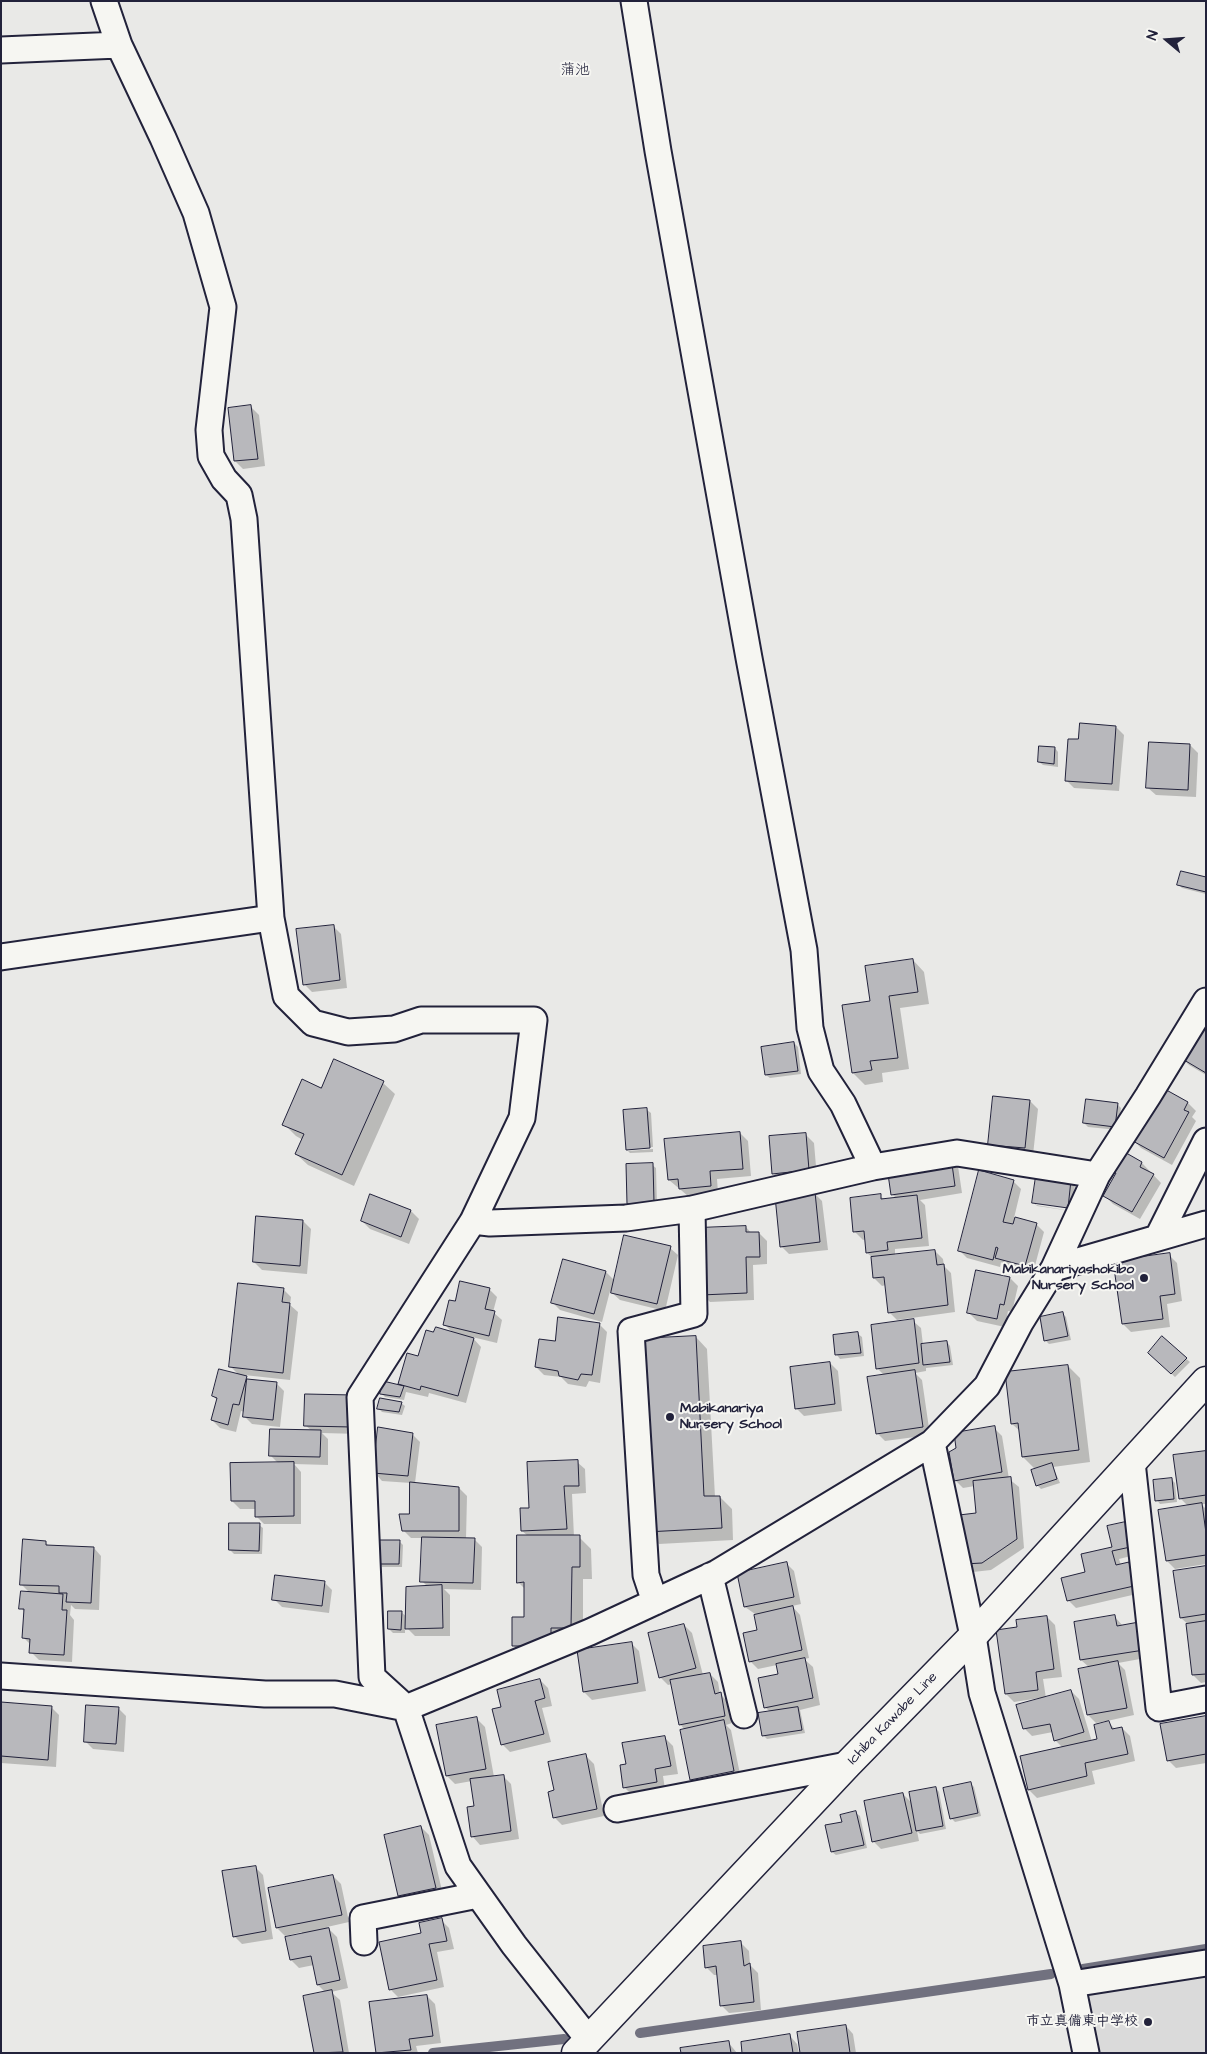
<!DOCTYPE html>
<html>
<head>
<meta charset="utf-8">
<style>
  body { margin:0 }
  #map { position:relative; width:1207px; height:2054px; overflow:hidden; background:#e9e9e7; font-family:"Architects Daughter",sans-serif }
  canvas { display:block }
  .frame { position:absolute; inset:0; border:2px solid #22223b; pointer-events:none }
  .north { position:absolute; left:1142px; top:15px; width:50px; height:50px; -webkit-text-stroke:4px #f6f6f2; paint-order:stroke; rotate:288deg; font-size:14px; font-weight:700; line-height:20px; text-align:center; color:#22223b }
  .north::after { content:''; display:block; margin:auto; width:18px; height:22px; background:#22223b; clip-path:polygon(50% 0,100% 100%,50% 72%,0 100%) }
</style>
</head>
<body>
<div id="map">
<canvas width="1207" height="2054"></canvas>
<div class="frame"></div>
<div class="north">N</div>
</div>
<script>
const g = document.querySelector('canvas').getContext('2d');
g.lineJoin = 'round';
function paint(path, color) { g.fillStyle = color; g.fill(path, 'evenodd'); }
function trace(path, color, width, dash) { g.strokeStyle = color; g.lineWidth = width; g.lineCap = dash ? 'butt' : 'round'; g.setLineDash(dash || []); g.stroke(path); }
function drawText(font, color, halo, rows, align = 'center') {
  g.font = font + ' "Architects Daughter","Klee One",sans-serif'; g.lineWidth = 4; g.setLineDash([]); g.textBaseline = 'middle'; g.strokeStyle = halo; g.fillStyle = color; for (const [text, x, y, turn = 0] of rows) {
    g.save(); g.translate(x, y); g.rotate((+turn || 0) * Math.PI / 180); g.textAlign = isNaN(turn) ? turn : align; if (halo) g.strokeText(text, 0, 0); g.fillText(text, 0, 0); g.restore();
  }
}
paint(new Path2D(`
  M1206 1973V2053H1096L1085 1992Z`), '#dadada');
paint(new Path2D(`
  M251 407 259 415 265 466 243 469 235 461Z
  M1116 727 1124 735 1119 791 1074 788 1066 780 1079 741Z
  M1190 745 1198 753 1196 797 1156 795 1148 788Z
  M1055 748 1058 752V767L1043 765 1039 762Z
  M1206 878V894L1182 888 1179 885Z
  M333 926 341 934 347 988 312 992 304 984Z
  M913 960 924 972 929 1004 900 1008 909 1069 882 1073 883 1082 865 1085 853 1073 871 1002Z
  M1206 1015V1075L1189 1065 1181 1057Z
  M794 1043 798 1047 801 1074 770 1078 766 1075Z
  M383 1083 395 1094 354 1186 308 1165 296 1154 303 1140 296 1136 284 1124 321 1089Z
  M1162 1088 1188 1103 1196 1111 1192 1117 1196 1121 1172 1165 1141 1148 1133 1140Z
  M1030 1101 1038 1109 1033 1155 998 1152 990 1144Z
  M1117 1104 1121 1108 1118 1130 1088 1127 1084 1123Z
  M647 1110 651 1113 653 1147 628 1149V1151L653 1149V1152L630 1153 627 1150Z
  M740 1133 748 1141 751 1176 717 1179 718 1193 688 1196 669 1180Z
  M806 1135 814 1143 817 1178 781 1181 773 1173Z
  M1121 1152 1142 1163 1161 1183 1140 1219 1113 1204 1105 1196 1116 1174 1112 1169Z
  M950 1158 958 1166 962 1193 920 1200 925 1205 929 1246 895 1249V1256L935 1251 943 1259 944 1266 951 1273 955 1312 897 1320 889 1312 886 1285 882 1286 874 1278 872 1257 867 1253 866 1239 863 1240 855 1232 880 1196 885 1200 897 1199 893 1195Z
  M652 1165 656 1168 657 1206 632 1207 629 1203Z
  M1013 1181 1021 1189 1014 1218 1036 1224 1044 1232 1033 1273 1005 1265 1001 1262 1000 1267 967 1258 959 1250ZM1004 1259 1031 1266V1268L1004 1261Z
  M1071 1181 1075 1185 1072 1207 1036 1202V1205L1071 1211 1037 1206 1034 1203Z
  M814 1193 822 1201 828 1250 789 1254 781 1246Z
  M411 1211 419 1219 409 1244 370 1229 362 1221Z
  M303 1221 311 1229 307 1274 262 1270 254 1262Z
  M746 1227 752 1234 759 1233 767 1241V1264L753 1265 754 1300 710 1302 702 1294Z
  M670 1248 678 1255 665 1311 620 1300 610 1291 602 1322 560 1310 552 1302 606 1272 615 1281Z
  M1169 1255 1177 1263 1182 1301 1167 1304 1170 1327 1131 1332 1123 1324Z
  M1010 1278 1018 1286 1012 1312 1008 1311 1005 1327 977 1321 969 1313Z
  M283 1289 291 1297 290 1305 298 1312 290 1380 244 1375 249 1380 276 1383 284 1391 280 1427 252 1424 244 1416 245 1412 241 1411 236 1432 220 1428 212 1420 217 1400 213 1396 240 1376 231 1367Z
  M489 1289 497 1297 493 1312 502 1320 497 1343 472 1337 481 1347 466 1403 429 1393 428 1397 406 1392 404 1400 385 1397 381 1393 402 1387 400 1384 419 1358 453 1333 444 1324 456 1303Z
  M1062 1313 1066 1317 1071 1340 1049 1344 1046 1341Z
  M913 1321 921 1328 923 1345 947 1342 950 1346 953 1365 926 1368V1371L915 1373 922 1380 930 1435 885 1441 877 1433 885 1376 878 1369Z
  M599 1324 607 1332 600 1383 589 1381 586 1387 568 1384 561 1377 544 1375 536 1367 556 1343Z
  M858 1334 862 1337 864 1356 840 1359 837 1355 835 1336Z
  M696 1337 707 1349 715 1497H720L732 1509 733 1540 659 1544 647 1532Z
  M1162 1338 1190 1362 1175 1377 1149 1353Z
  M830 1363 838 1371 842 1411 804 1416 796 1408Z
  M1068 1366 1080 1378 1090 1462 1053 1467 1060 1483 1041 1489 1037 1485 1036 1470 1023 1457 1020 1431 1012 1424 1007 1373Z
  M306 1395 360 1434 322 1433 328 1439V1465L294 1464 301 1472V1524H264L256 1516V1509H240L232 1501 279 1464 271 1456 312 1431 305 1425Z
  M401 1403 405 1406 402 1415 382 1412 378 1408Z
  M994 1428 1002 1436 1009 1479 1019 1487 1024 1548 991 1570 973 1572 965 1564 977 1514 975 1486 963 1488 955 1480Z
  M412 1434 420 1442 415 1483 459 1488 467 1496 466 1539H474L482 1547 481 1590 444 1589 450 1595V1636H415L405 1626V1633H393L389 1629 401 1612 407 1617 428 1587 422 1581 423 1538H411L403 1530 410 1515 411 1483 382 1481 375 1473Z
  M1206 1452V1504H1201L1206 1509V1564L1175 1569 1167 1561 1188 1506 1180 1498Z
  M577 1462 585 1469 586 1493 572 1494 574 1537H579L591 1549 592 1579H583V1640H563V1658H526L514 1646 525 1619 526 1590 518 1582 528 1536 522 1531 530 1509Z
  M1171 1479 1175 1483 1177 1502 1160 1504 1157 1500Z
  M259 1525 263 1528 262 1554H234L230 1550Z
  M1109 1527 1143 1553 1119 1559 1121 1565 1128 1564 1136 1571 1141 1593 1076 1608 1068 1600 1087 1573 1113 1548Z
  M399 1541 403 1545 402 1567H382L378 1563Z
  M45 1542 50 1547 94 1548 101 1556 99 1610 75 1609 71 1605 70 1615 74 1620 72 1662 39 1660 31 1652V1645L24 1638 25 1613 21 1608 30 1593 21 1584Z
  M786 1563 794 1571 801 1604 792 1606 800 1615 809 1658 804 1659 813 1667 820 1705 800 1710 805 1733 767 1739 763 1735 771 1713 765 1707 779 1675 777 1665 758 1669 750 1661 759 1631 755 1614 745 1607 738 1574Z
  M1206 1567V1682L1201 1683 1193 1675 1189 1625 1181 1618Z
  M324 1582 332 1590 329 1613 282 1607 274 1599Z
  M1114 1616 1151 1657 1118 1663 1125 1670 1134 1715 1107 1721 1116 1730 1122 1728 1130 1736 1135 1761 1092 1771 1095 1784 1037 1798 1029 1790 1063 1748 1055 1740 1053 1732 1032 1736 1024 1728 1040 1698 1014 1702 1006 1694 1018 1628 1047 1617 1055 1625 1062 1677 1043 1679 1046 1698 1071 1691 1079 1699 1092 1742 1099 1740 1107 1723 1106 1721 1096 1723 1088 1715 1080 1670 1090 1668 1081 1660Z
  M684 1625 692 1633 703 1675 710 1674 718 1682 720 1694 728 1702 732 1723 726 1725 731 1730 741 1779 699 1788 691 1780 685 1730 680 1724 672 1684 668 1685 660 1677Z
  M631 1643 639 1651 646 1691 592 1700 584 1692Z
  M540 1680 548 1688 552 1706 542 1708 551 1742 510 1752 502 1744 503 1708Z
  M1 1704 51 1707 59 1715 56 1767 1 1763Z
  M118 1708 126 1716 124 1752 93 1749 85 1741Z
  M1206 1717V1763L1176 1768 1168 1760Z
  M477 1719 485 1727 494 1777 503 1776 511 1784 519 1839 480 1845 473 1837 475 1807 472 1781 455 1784 447 1776 438 1726Z
  M665 1738 673 1746 678 1774 663 1776 665 1789 632 1795 624 1787 627 1765Z
  M586 1756 594 1764 604 1816 562 1825 554 1817 555 1791Z
  M970 1783 974 1787 981 1816 955 1822 951 1818Z
  M936 1788 939 1792 946 1829 920 1834 917 1831 919 1841 881 1849 873 1841 903 1794 912 1803Z
  M856 1813 860 1816 867 1848 836 1855 832 1852 843 1823Z
  M421 1827 429 1835 443 1895 407 1904 399 1896 385 1836Z
  M255 1867 263 1875 273 1939 242 1944 234 1936Z
  M333 1876 341 1884 349 1922 327 1927 337 1937 348 1988 331 1992 340 2000 349 2053H315L326 1993 318 1985 314 1965 299 1968 291 1960 302 1932 285 1936 277 1928 269 1889Z
  M441 1920 449 1928 454 1949 437 1952 444 1987 398 1997 390 1989 423 1934Z
  M741 1943 749 1951 750 1965 758 1973 761 2010 729 2013 721 2005 718 1975H714L706 1967Z
  M427 1996 435 2004 441 2043 416 2046 418 2053H377Z
  M846 2026 853 2034 856 2053H802Z
  M790 2036 797 2044 799 2053H744Z
  M728 2042 737 2053H682Z`), '#0003');
trace(new Path2D(`
  M1083 1969 1206 1949
  M640 2033 1051 1974
  M433 2053 564 2039`), '#71717f', 10);
const building = new Path2D(`
  M251 405 258 459 234 461 228 408Z
  M1080 723 1116 726 1112 784 1065 781 1068 739H1078Z
  M1149 742 1190 744 1188 790 1146 788Z
  M1039 746 1055 747 1054 764 1038 762Z
  M1181 871 1206 877V892L1177 885Z
  M334 925 340 980 303 985 296 929Z
  M913 959 918 992 889 996 898 1058 870 1061 872 1070 852 1073 842 1005 870 1001 865 966Z
  M1206 1013V1073L1179 1057Z
  M794 1042 798 1071 765 1075 761 1047Z
  M334 1059 384 1081 342 1175 295 1154 304 1134 282 1125 302 1079 321 1088Z
  M1161 1087 1188 1102 1184 1110 1189 1112 1164 1158 1131 1140Z
  M993 1096 1030 1100 1025 1148 988 1145Z
  M1086 1099 1118 1103 1115 1127 1083 1123Z
  M647 1108 650 1148 626 1150 623 1110Z
  M740 1132 743 1169 710 1171 711 1186 679 1189 678 1179 668 1180 664 1139Z
  M806 1133 809 1170 772 1174 769 1136Z
  M1121 1150 1142 1162 1140 1167 1154 1174 1132 1212 1103 1196 1116 1173 1110 1170Z
  M951 1157 955 1186 891 1195 887 1167Z
  M653 1163 654 1203 627 1204 626 1164Z
  M979 1170 1014 1180 1003 1222 1013 1224 1015 1217 1037 1223 1025 1266 995 1258 998 1248 996 1247 993 1260 958 1251Z
  M1036 1176 1071 1180 1068 1208 1032 1203Z
  M815 1192 820 1242 780 1247 775 1196Z
  M370 1194 411 1210 401 1237 361 1221Z
  M881 1194V1199L917 1195 922 1238 887 1242 888 1250 866 1253 864 1231 853 1232 850 1198Z
  M256 1216 303 1220 300 1266 253 1262Z
  M746 1226V1232H759L760 1257H746L747 1293 701 1295 698 1228Z
  M624 1235 671 1246 657 1304 611 1293Z
  M935 1250 937 1265 944 1264 948 1305 888 1313 884 1277 873 1278 871 1257Z
  M1170 1253 1175 1294 1160 1296 1163 1319 1122 1324 1113 1261Z
  M563 1259 606 1271 594 1314 551 1303Z
  M976 1270 1010 1277 1004 1305 1000 1304 997 1319 967 1313Z
  M460 1281 490 1288 485 1309 495 1311 489 1336 443 1325 449 1300 455 1301Z
  M238 1283 284 1288 282 1302 290 1303 283 1373 229 1367Z
  M1063 1312 1068 1336 1044 1341 1040 1317Z
  M558 1317 600 1323 592 1375 581 1374 578 1380 559 1376 558 1371 535 1367 539 1339 555 1341Z
  M914 1319 919 1363 876 1369 871 1325Z
  M436 1327 474 1338 458 1396 421 1386 420 1390 398 1384 407 1353 418 1356 426 1330 433 1332Z
  M858 1332 861 1353 835 1355 833 1335Z
  M696 1336 704 1496H720L722 1528 646 1532 636 1339Z
  M1162 1336 1187 1358 1171 1374 1148 1353Z
  M947 1341 950 1362 923 1365 921 1344Z
  M830 1362 835 1404 795 1409 790 1367Z
  M1068 1365 1079 1450 1022 1457 1018 1423 1011 1424 1005 1372Z
  M219 1369 247 1376 239 1405 233 1404 228 1425 211 1420 217 1398 212 1396Z
  M915 1370 923 1427 876 1434 867 1377Z
  M247 1379 277 1382 273 1420 243 1417Z
  M383 1381 404 1386 400 1397 380 1394Z
  M305 1394 353 1395 352 1427 304 1426Z
  M380 1398 402 1402 399 1412 377 1409Z
  M995 1426 1002 1472 954 1481 949 1452 956 1448 954 1433Z
  M378 1427 413 1433 408 1476 373 1473Z
  M270 1429 321 1430 320 1457 269 1456Z
  M1206 1451V1495L1179 1499 1173 1455Z
  M578 1460 579 1486H564L567 1529 521 1531 520 1508H529L527 1462Z
  M294 1462V1516L255 1517V1501H231L230 1463Z
  M1052 1463 1057 1479 1036 1486 1031 1470Z
  M1011 1477 1017 1539 982 1563 964 1564 959 1515 976 1513 973 1481Z
  M1172 1478 1174 1499 1155 1501 1153 1480Z
  M410 1482 459 1487V1531H402L399 1514H409Z
  M1202 1503 1206 1533V1555L1166 1561 1158 1510Z
  M1130 1521 1135 1546 1112 1551 1116 1565 1129 1562 1134 1586 1067 1601 1061 1578 1085 1572 1081 1554 1112 1547 1107 1526Z
  M229 1523H260L259 1551 229 1550Z
  M517 1535H580V1567H572L571 1628H551V1646H512V1617H524V1582L517 1583Z
  M422 1537 475 1538 473 1583 420 1582Z
  M23 1539 46 1541V1545L94 1547 91 1603 66 1602 67 1593H59V1586L20 1585Z
  M378 1540H400L399 1564H377Z
  M787 1562 794 1597 744 1607 737 1573Z
  M1206 1566V1614L1180 1618 1173 1571Z
  M275 1575 325 1581 322 1606 272 1600Z
  M442 1585 443 1628 405 1629 406 1587Z
  M21 1591 63 1594 62 1610H67L64 1655 29 1653 30 1639 22 1638 24 1609H19Z
  M793 1606 802 1650 749 1662 743 1633 757 1630 754 1615Z
  M388 1611H402L401 1630 388 1629Z
  M1115 1615 1117 1626 1139 1622 1144 1650 1080 1660 1074 1622Z
  M1047 1616 1054 1669 1036 1672 1038 1690 1005 1694 996 1630 1017 1627 1016 1620Z
  M1206 1621V1674L1192 1675 1186 1624Z
  M684 1624 696 1668 659 1678 648 1633Z
  M632 1642 638 1683 583 1692 577 1650Z
  M805 1658 813 1698 764 1708 758 1678 778 1674 776 1664Z
  M1118 1661 1127 1708 1087 1715 1078 1669Z
  M710 1673 715 1694 721 1692 725 1716 679 1725 670 1680Z
  M540 1679 545 1698 535 1701 544 1734 501 1745 492 1709 501 1707 497 1690Z
  M1071 1690 1084 1732 1054 1741 1050 1724 1023 1729 1016 1705Z
  M1 1702 52 1706 48 1760 1 1756Z
  M86 1705 119 1707 116 1744 84 1742Z
  M798 1707 802 1730 762 1736 758 1713Z
  M1206 1716V1754L1167 1761 1160 1724Z
  M477 1717 486 1769 446 1776 436 1725Z
  M724 1720 734 1771 690 1780 680 1730Z
  M1109 1721 1112 1729 1122 1727 1128 1754 1085 1763 1087 1776 1028 1790 1020 1756 1097 1739 1094 1725Z
  M665 1736 671 1766 655 1769 657 1782 623 1788 620 1765 626 1764 622 1743Z
  M586 1754 597 1809 553 1818 548 1792 554 1790 548 1762Z
  M504 1775 511 1831 471 1837 467 1807 474 1806 470 1779Z
  M971 1782 978 1813 950 1819 943 1788Z
  M936 1787 943 1826 916 1831 909 1792Z
  M903 1793 912 1833 872 1842 864 1801Z
  M856 1811 864 1845 831 1852 825 1825 842 1822 840 1815Z
  M421 1826 436 1888 398 1896 384 1835Z
  M256 1866 266 1931 233 1937 222 1871Z
  M333 1875 342 1915 276 1928 268 1888Z
  M442 1918 447 1941 429 1944 437 1980 389 1990 379 1942 421 1933 419 1923Z
  M329 1928 340 1980 317 1985 311 1956 290 1960 285 1937Z
  M741 1941 744 1966 750 1963 754 2002 720 2006 716 1966 705 1968 703 1946Z
  M332 1990 343 2052 314 2053 303 1996Z
  M427 1995 433 2036 409 2039 411 2050 376 2053 369 2002Z
  M846 2025 850 2053H800L797 2032Z
  M790 2034 793 2053H742L741 2042Z
  M729 2041 731 2053H681L680 2048Z`);
paint(building, '#b8b8bc');
trace(building, '#22223b', 1);
const street = new Path2D(`
  M104 1 119 45 163 138 196 213 223 307 209 430 211 456 224 479 239 495 244 519 271 918 286 996 313 1023 348 1032 394 1029 421 1020H534L522 1118 473 1221 360 1397 372 1677 406 1708 458 1866 514 1945 589 2040
  M634 1 658 151 749 658 804 950 810 1028 821 1071 843 1104 873 1167
  M1 50 119 45
  M1 957 271 918
  M692 1209 873 1167 957 1153 1097 1175
  M473 1221 490 1223 626 1218 692 1209 694 1314 631 1331 646 1575 655 1602
  M1158 1237 1206 1141
  M1054 1268 1206 1224
  M932 1443 973 1636 982 1693 1072 1984 1086 2053
  M1132 1462 1159 1708 1206 1699
  M710 1576 744 1715
  M1 1676 265 1694H335L406 1708 590 1632 717 1573 932 1443 987 1386 1020 1323 1054 1268 1097 1175 1148 1096 1206 1001
  M617 1809 847 1765
  M364 1942 363 1918 478 1895
  M1072 1984 1206 1963`);
const secondary = new Path2D(`
  M576 2053 847 1765 973 1636 1206 1381`);
trace(street, '#22223b', 29);
trace(secondary, '#22223b', 31);
trace(street, '#f6f6f2', 25);
trace(secondary, '#f6f6f2', 28);
for (const [x, y, r, color] of [
  [1144,1278,5,"#22223b"],
  [670,1417,5,"#22223b"],
  [1148,2022,5,"#22223b"]
]) { const dot = new Path2D(); dot.arc(x, y, r, 0, 2 * Math.PI); g.fillStyle = color; g.fill(dot); trace(dot, '#f6f6f2', 2); }
drawText('bold 14px', '#22223b', '#f6f6f2', [
  ["Mabikanariyashokibo",1134,1270],
  ["Nursery School",1134,1286],
  ["Mabikanariya",680,1409,"left"],
  ["Nursery School",680,1425,"left"],
  ["市立真備東中学校",1138,2022]
], 'right');
drawText('14px', '#22223b', '#f6f6f2', [
  ["Ichiba Kawabe Line",893,1719,-46]
]);
drawText('15px', '#22223b', '#f6f6f2', [
  ["蒲池",575,71]
]);
</script>
</body>
</html>
